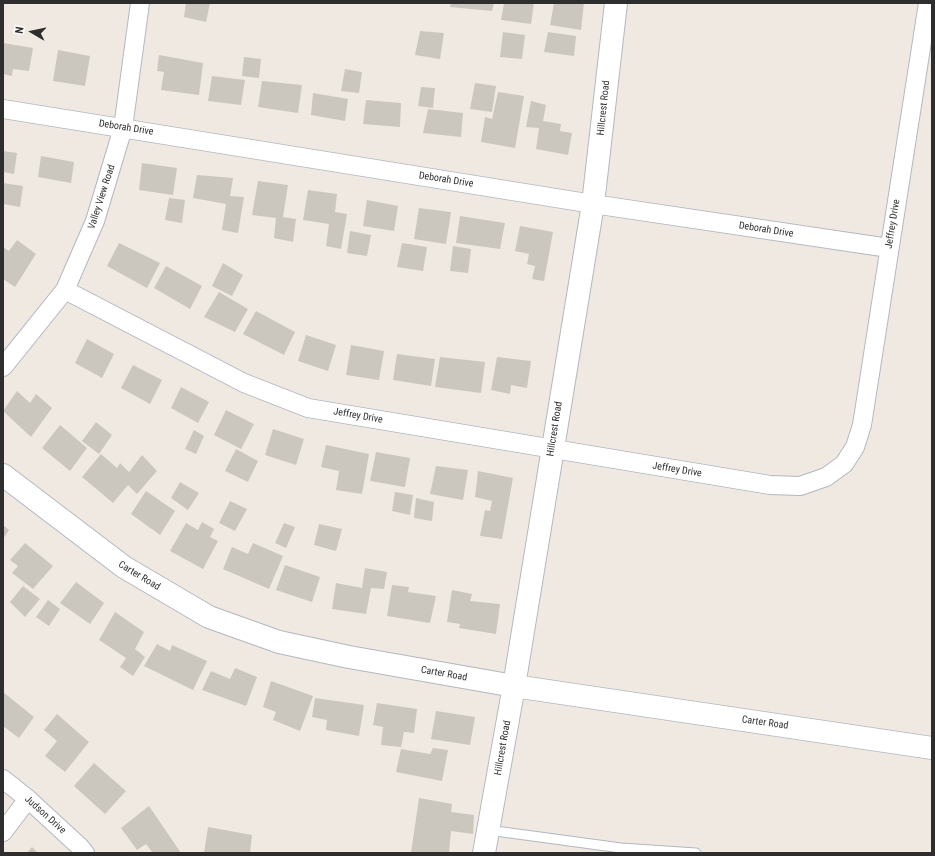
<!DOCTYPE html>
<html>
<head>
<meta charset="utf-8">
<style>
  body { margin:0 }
  #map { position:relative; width:935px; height:856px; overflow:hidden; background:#efe9e1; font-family:"Roboto Condensed",sans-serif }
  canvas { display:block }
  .frame { position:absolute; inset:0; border:4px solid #2e2e2e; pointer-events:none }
  .north { position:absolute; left:12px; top:12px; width:40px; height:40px; -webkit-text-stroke:3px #fff; paint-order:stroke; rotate:279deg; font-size:11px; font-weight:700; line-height:16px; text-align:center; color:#2e2e2e }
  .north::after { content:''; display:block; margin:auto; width:14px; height:18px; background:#2e2e2e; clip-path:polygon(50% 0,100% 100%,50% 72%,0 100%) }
</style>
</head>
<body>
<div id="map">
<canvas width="935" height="856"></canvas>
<div class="frame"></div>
<div class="north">N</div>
</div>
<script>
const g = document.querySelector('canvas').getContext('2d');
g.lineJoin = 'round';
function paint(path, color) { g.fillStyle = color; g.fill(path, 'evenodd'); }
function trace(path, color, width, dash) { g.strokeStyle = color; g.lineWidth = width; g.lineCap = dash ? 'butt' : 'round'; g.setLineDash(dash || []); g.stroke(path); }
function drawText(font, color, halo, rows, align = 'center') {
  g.font = font + ' "Roboto Condensed",sans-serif'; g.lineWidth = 3; g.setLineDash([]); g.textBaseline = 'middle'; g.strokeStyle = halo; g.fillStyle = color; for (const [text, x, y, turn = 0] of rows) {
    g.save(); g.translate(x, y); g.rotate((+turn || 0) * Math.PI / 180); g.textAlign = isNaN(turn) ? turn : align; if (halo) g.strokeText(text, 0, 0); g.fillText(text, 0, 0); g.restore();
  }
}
paint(new Path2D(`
  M186 3H210L206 22 184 17Z
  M451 3H494L492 11 450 7Z
  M504 3H534L531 24 501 20Z
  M554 3H584L581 30 550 25Z
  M420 31 444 33 440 59 415 55Z
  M503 32 525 35 522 59 500 57Z
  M548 32 576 36 574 56 544 52Z
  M3 43 33 48 29 71 13 69 12 76 3 74Z
  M58 50 90 56 85 86 53 81Z
  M159 55 203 63 199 95 161 90 164 72 157 71Z
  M244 57 261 59 259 78 242 76Z
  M345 69 362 72 359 93 341 91Z
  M212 76 245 80 241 105 208 101Z
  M262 81 302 85 298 113 258 107Z
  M475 83 496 86 492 112 470 109Z
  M421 87 435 88 433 108 418 106Z
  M498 92 524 96 515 148 481 142 485 117 492 119Z
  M313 93 348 99 345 121 311 115Z
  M366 100 401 103 400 127 363 124Z
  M531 101 546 105 543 121 561 124 560 131 572 133 568 155 536 149 539 128 526 127Z
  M428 109 463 113 461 137 423 133Z
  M3 151 17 153 14 174 3 172Z
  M41 156 74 162 71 183 38 177Z
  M142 163 177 168 173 195 139 190Z
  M197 175 233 178 230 196 244 197 238 233 222 230 226 204 193 198Z
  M258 181 288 185 283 217 296 219 293 242 274 238 276 218 252 215Z
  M3 183 23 186 20 207 3 204Z
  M308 190 337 194 335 212 347 214 341 249 326 246 329 224 303 220Z
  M169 198 185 200 182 223 165 220Z
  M367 200 398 206 394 231 363 226Z
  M419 208 451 212 446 244 414 239Z
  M460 216 505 223 500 249 456 243Z
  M520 226 553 232 544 281 532 279 535 266 527 264 529 254 515 251Z
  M350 231 371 235 367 256 347 253Z
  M17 240 36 254 15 287 3 279V247L9 251Z
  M119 243 160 263 147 288 107 266Z
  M402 243 427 247 423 271 397 267Z
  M453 246 471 249 468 273 450 271Z
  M223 263 243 275 232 296 212 286Z
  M166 266 202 286 190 309 154 288Z
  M219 292 248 309 235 332 204 317Z
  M256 311 295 332 284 355 243 334Z
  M306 335 336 345 328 371 298 361Z
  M87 339 114 354 102 378 75 363Z
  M351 345 384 351 379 380 346 375Z
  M397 354 435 359 431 386 393 380Z
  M440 357 485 362 481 393 435 387Z
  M497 357 531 361 527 388 511 385 510 394 491 390Z
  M133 365 162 380 150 404 121 388Z
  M181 387 209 402 198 423 171 408Z
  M17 391 30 403 36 394 52 408 31 437 3 411Z
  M226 410 254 424 241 449 214 435Z
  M96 422 112 435 99 454 82 441Z
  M60 425 87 448 70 471 42 448Z
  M273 429 304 439 296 465 265 455Z
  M194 430 204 436 196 454 185 449Z
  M326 445 369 454 362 494 336 490 339 471 321 467Z
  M236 449 258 461 248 482 225 471Z
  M376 452 410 458 405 487 370 481Z
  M101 454 117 468 120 463 129 472 142 455 157 471 137 494 128 485 113 503 82 477Z
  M436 466 468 470 463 500 430 494Z
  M478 471 513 478 502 539 480 536 485 510 490 511 492 501 475 497Z
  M180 482 199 493 188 510 171 498Z
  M146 491 175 511 160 535 131 514Z
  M395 492 413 495 410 515 392 511Z
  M416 498 434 502 432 521 414 518Z
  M230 501 247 509 235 531 219 523Z
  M202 522 214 529 210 537 218 541 203 569 170 551 186 523 198 530Z
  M284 523 295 527 286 548 275 543Z
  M319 524 342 529 336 551 314 545Z
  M3 525 9 530 3 539Z
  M25 543 53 566 33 589 12 573 18 566 10 560Z
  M253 543 283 556 269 589 223 569 232 547 248 554Z
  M285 565 320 577 312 602 276 590Z
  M365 568 387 572 384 589 371 588 366 614 332 609 336 583 362 588Z
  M76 582 104 603 90 624 60 603Z
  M392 585 409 587 408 592 436 596 430 623 387 616Z
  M23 586 40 599 25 617 10 602Z
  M452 590 472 594 470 601 500 604 496 634 459 628 460 624 447 622Z
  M48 600 60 609 49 626 36 617Z
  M115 612 144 632 135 649 145 657 133 676 120 667 126 658 99 640Z
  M157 644 170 651 172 645 207 661 193 690 144 666Z
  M235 668 257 677 246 706 202 690 211 671 230 679Z
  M271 681 313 696 300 731 273 720 276 712 263 707Z
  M3 692 34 717 19 738 3 726Z
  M315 698 364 705 359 736 326 730 327 720 312 717Z
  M377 703 417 709 414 733 404 732 401 747 381 745 383 727 373 725Z
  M436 711 475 717 470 745 431 739Z
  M57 714 89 742 65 772 45 756 57 741 44 730Z
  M433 748 448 750 442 781 396 772 401 749 430 754Z
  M94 763 126 791 105 814 74 786Z
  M419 798 452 804 451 812 474 815 473 834 451 831 449 853H411Z
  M149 806 181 853H153L146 844 137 850 121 828Z
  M208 827 252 835 250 853H204Z
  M32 847 38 853H27Z`), '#cbc7bf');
const service = new Path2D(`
  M488 830 621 848 696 853`);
const minor = new Path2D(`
  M3 109 593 204 889 248
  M65 290 244 383 308 408 770 485 800 486 826 477 844 464 855 447 862 425 928 3
  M3 367 65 290 95 221 123 128 140 3
  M3 779 28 799 79 846 85 853
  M3 832 28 799`);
const tertiary = new Path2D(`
  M3 475 124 567 209 617 279 642 349 657 514 686 932 748
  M484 853 514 686 593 204 616 3`);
trace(service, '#b4b7c1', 11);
trace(minor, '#b4b7c1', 20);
trace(tertiary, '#b4b7c1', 24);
trace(service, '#fff', 9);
trace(minor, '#fff', 18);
trace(tertiary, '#fff', 22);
drawText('10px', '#2e2e2e', '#fff', [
  ["Hillcrest Road",604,108,-84],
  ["Deborah Drive",126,128,9],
  ["Deborah Drive",446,180,9],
  ["Valley View Road",102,197,-72],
  ["Jeffrey Drive",893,224,-81],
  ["Deborah Drive",766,230,9],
  ["Jeffrey Drive",358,416,10],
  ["Hillcrest Road",555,429,-81],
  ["Jeffrey Drive",677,470,9],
  ["Carter Road",139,576,31],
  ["Carter Road",444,674,10],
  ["Carter Road",765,723,8],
  ["Hillcrest Road",503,748,-80],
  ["Judson Drive",45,815,42]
]);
</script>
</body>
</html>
